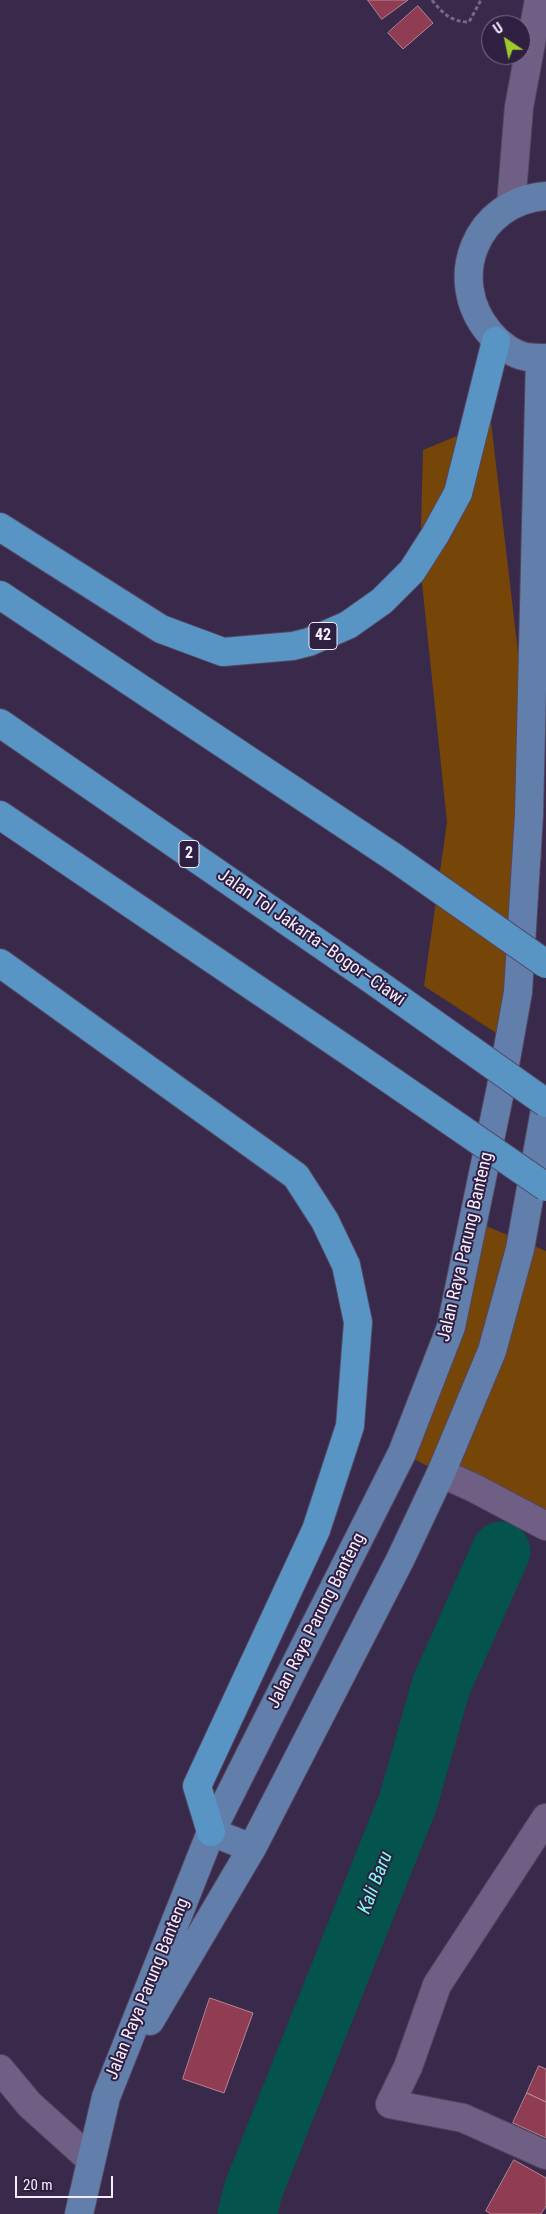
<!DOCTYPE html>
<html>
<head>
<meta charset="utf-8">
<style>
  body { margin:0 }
  #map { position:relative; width:546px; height:2214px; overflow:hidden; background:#39294b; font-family:"Roboto Condensed",sans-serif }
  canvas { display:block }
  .north { position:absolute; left:481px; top:15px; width:50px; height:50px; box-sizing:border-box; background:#2f1f41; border:1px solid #7e718d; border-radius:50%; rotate:326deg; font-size:14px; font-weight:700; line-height:20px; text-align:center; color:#f5edff }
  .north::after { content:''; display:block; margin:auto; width:18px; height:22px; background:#9eca2e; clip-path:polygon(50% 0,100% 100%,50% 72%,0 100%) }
  .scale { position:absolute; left:15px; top:2176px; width:98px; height:22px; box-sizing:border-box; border:2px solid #f5edff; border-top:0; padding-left:6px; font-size:15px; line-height:18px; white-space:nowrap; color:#f5edff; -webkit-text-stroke:4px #2f1f41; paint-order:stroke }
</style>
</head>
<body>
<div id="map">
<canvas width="546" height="2214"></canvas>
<div class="north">U</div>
<div class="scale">20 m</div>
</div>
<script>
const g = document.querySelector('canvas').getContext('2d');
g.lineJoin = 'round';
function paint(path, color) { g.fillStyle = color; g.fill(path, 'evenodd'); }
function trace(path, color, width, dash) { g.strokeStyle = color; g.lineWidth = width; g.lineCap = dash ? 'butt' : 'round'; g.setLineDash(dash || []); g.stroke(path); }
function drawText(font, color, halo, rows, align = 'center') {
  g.font = font + ' "Roboto Condensed",sans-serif'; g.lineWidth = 4; g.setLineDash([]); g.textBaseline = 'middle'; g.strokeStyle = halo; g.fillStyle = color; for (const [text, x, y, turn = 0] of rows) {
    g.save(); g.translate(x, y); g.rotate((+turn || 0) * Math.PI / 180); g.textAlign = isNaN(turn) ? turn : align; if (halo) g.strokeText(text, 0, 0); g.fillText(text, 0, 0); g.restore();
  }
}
paint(new Path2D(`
  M491 422 542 857 504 1038 424 986 447 822 420 564 423 450Z
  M474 1221 546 1251V1526L402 1453Z`), '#764609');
trace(new Path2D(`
  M247 2214 254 2188 408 1802 441 1686 501 1551`), '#04534c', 59);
const building = new Path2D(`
  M368 0H408L382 19Z
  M418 6 433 23 403 49 388 33Z
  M210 1998 253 2013 224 2093 183 2079Z
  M539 2066 546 2069V2102L527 2093Z
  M527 2093 546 2102V2138L513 2123Z
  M514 2160 546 2178V2206L541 2214H491L486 2211Z`);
paint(building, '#903d54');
trace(building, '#b78690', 1);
const minor = new Path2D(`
  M511 205 519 107 539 0
  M441 1473 474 1488 546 1526
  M546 1818 437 1985 408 2067 390 2104 463 2118 546 2155
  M0 2069 29 2104 91 2160`);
const major = new Path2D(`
  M546 196C476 201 445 279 489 332 498 343 513 355 527 357 533 358 540 358 546 358
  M211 1832 252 1848
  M150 2021 252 1848 400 1560 441 1473 492 1351 520 1249 546 1104
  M79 2214 106 2097 211 1832 402 1453 451 1327 501 1087 518 992 529 815 540 358`);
const highway = new Path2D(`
  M0 527 161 629 223 652 293 646 309 642 348 625 382 601 412 571 435 535 458 493 496 341
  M0 595 395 858
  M0 723 378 984
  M0 815 357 1057
  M0 963 296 1176 325 1221 346 1265 358 1322 350 1426 316 1530 197 1786 211 1832`);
trace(minor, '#544662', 30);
trace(major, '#544662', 30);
trace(highway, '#544662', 30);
trace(new Path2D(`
  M432 0C443 14 452 22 469 22L481 0`), '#766986', 3, [4, 2.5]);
trace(minor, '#705f85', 28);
trace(major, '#627fab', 28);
trace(highway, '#5894c4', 28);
const highwayBridge = new Path2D(`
  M395 858 546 964
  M378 984 546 1103
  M357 1057 546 1187`);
trace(highwayBridge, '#544662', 30, []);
trace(highwayBridge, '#5894c4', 28);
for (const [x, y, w] of [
  [323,636,28],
  [189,854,20]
]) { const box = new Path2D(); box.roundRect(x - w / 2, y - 13.5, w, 27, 4); g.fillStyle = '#2f1f41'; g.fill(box); trace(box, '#f5edff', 1); }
drawText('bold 16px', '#f5edff', null, [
  ["42",323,636],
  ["2",189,854]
]);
drawText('18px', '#f5edff', '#2f1f41', [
  ["Jalan Tol Jakarta–Bogor–Ciawi",311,938,35],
  ["Jalan Raya Parung Banteng",466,1247,-77],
  ["Jalan Raya Parung Banteng",317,1621,-63],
  ["Jalan Raya Parung Banteng",148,1989,-68]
]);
drawText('italic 19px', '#7efded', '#2f1f41', [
  ["Kali Baru",376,1883,-69]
]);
</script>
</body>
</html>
